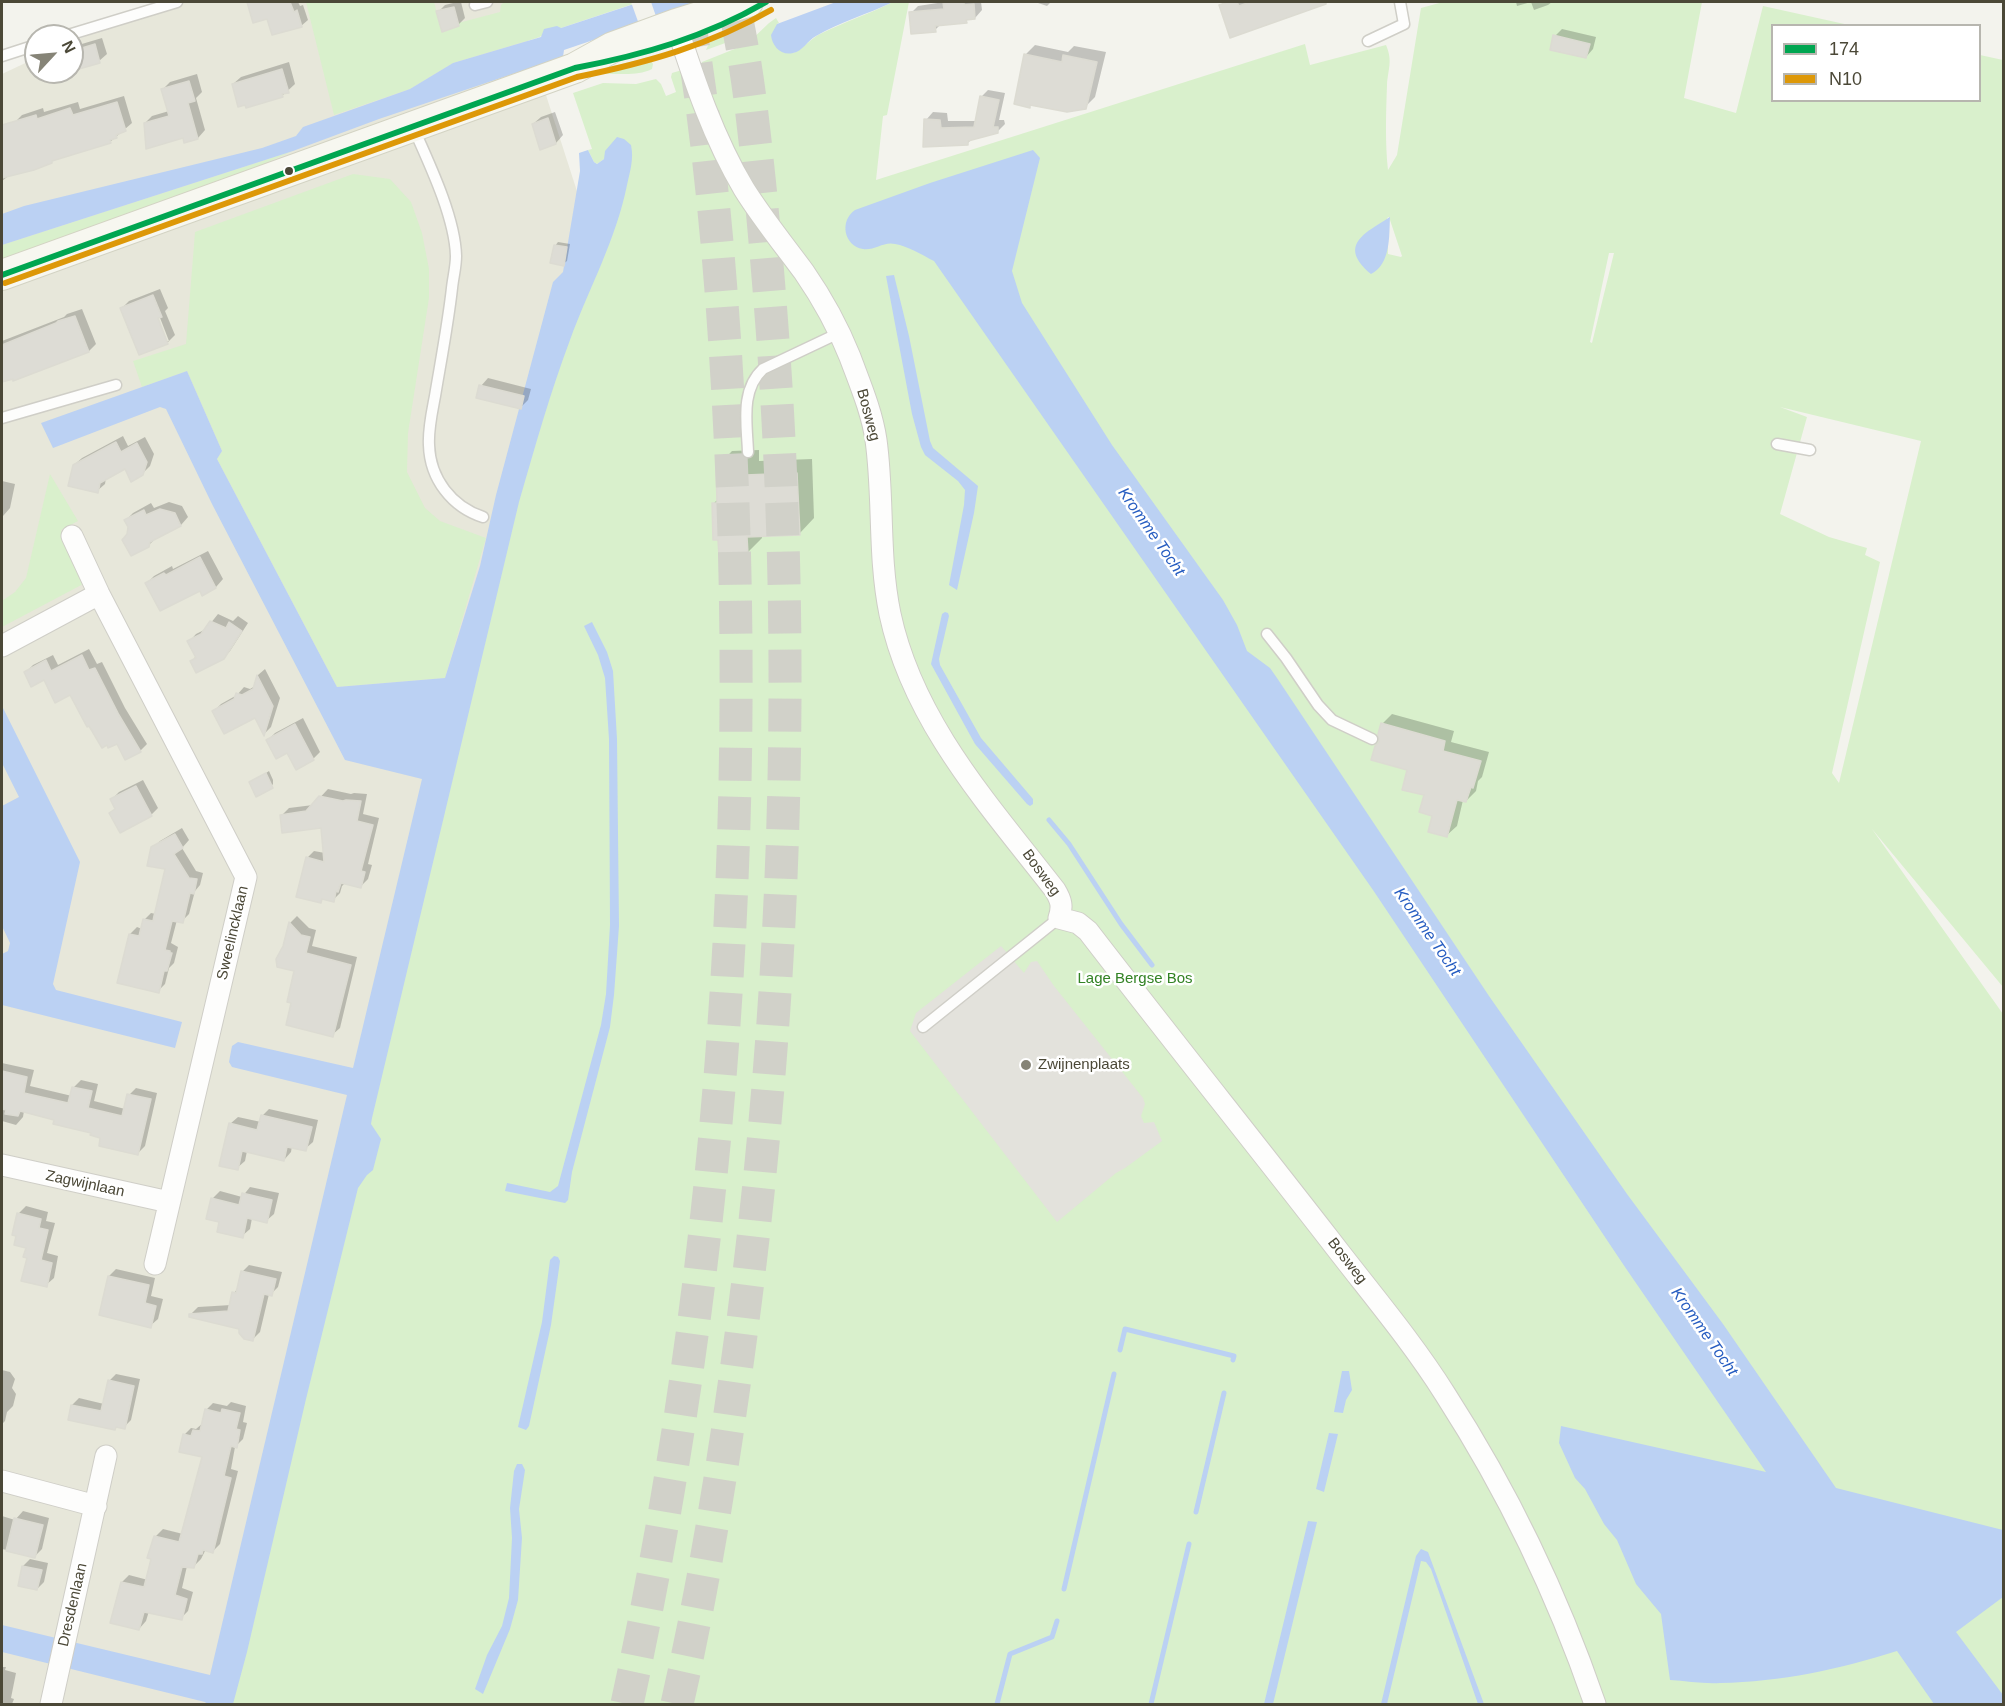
<!DOCTYPE html>
<html>
<head>
<meta charset="utf-8">
<style>
  body { margin:0 }
  #map { position:relative; width:2005px; height:1706px; overflow:hidden; background:#f3f3ed; font-family:Helvetica,sans-serif }
  canvas { display:block }
  .frame { position:absolute; inset:0; border:3px solid #4b4837; pointer-events:none }
  .legend { position:absolute; left:1771px; top:24px; width:210px; height:78px; box-sizing:border-box; background:#fff; border:2px solid #b7b6af; margin:0; padding:8px 10px; list-style:none; font-size:18px; color:#4b4837 }
  .legend li { display:flex; align-items:center; gap:12px; height:30px }
  .legend b { width:30px; border:2px solid #b7b6af }
  .north { position:absolute; left:24px; top:24px; width:60px; height:60px; box-sizing:border-box; background:#fff; border:2px solid #b7b6af; border-radius:50%; rotate:64deg; font-size:16px; font-weight:700; line-height:24px; text-align:center; color:#4b4837 }
  .north::after { content:''; display:block; margin:auto; width:21px; height:27px; background:#868477; clip-path:polygon(50% 0,100% 100%,50% 72%,0 100%) }
</style>
</head>
<body>
<div id="map">
<canvas width="2005" height="1706"></canvas>
<div class="frame"></div>
<ul class="legend">
<li><b style="height:8px;background:#00a651"></b>174</li>
<li><b style="height:8px;background:#dd9808"></b>N10</li>
</ul>
<div class="north">N</div>
</div>
<script>
const g = document.querySelector('canvas').getContext('2d');
g.lineJoin = 'round';
function paint(path, color) { g.fillStyle = color; g.fill(path, 'evenodd'); }
function trace(path, color, width, dash) { g.strokeStyle = color; g.lineWidth = width; g.lineCap = dash ? 'butt' : 'round'; g.setLineDash(dash || []); g.stroke(path); }
function drawText(font, color, halo, rows, align = 'center') {
  g.font = font + ' Helvetica,sans-serif'; g.lineWidth = 5; g.setLineDash([]); g.textBaseline = 'middle'; g.strokeStyle = halo; g.fillStyle = color; for (const [text, x, y, turn = 0] of rows) {
    g.save(); g.translate(x, y); g.rotate((+turn || 0) * Math.PI / 180); g.textAlign = isNaN(turn) ? turn : align; if (halo) g.strokeText(text, 0, 0); g.fillText(text, 0, 0); g.restore();
  }
}
paint(new Path2D(`
  M164 2H516L584 213 227 1704H2V74L36 58V72H72V42Z`), '#e7e7da');
paint(new Path2D(`
  M306 2H434L442 32 458 26V23L500 12 501 5 504 2H632L633 4 561 28 537 38 453 63 410 89 334 115Z
  M893 2H909L887 115 883 116 876 180 1305 44 1310 65 1386 45C1393 61 1388 69 1387 85 1386 113 1385 143 1388 170L1397 155 1421 8 1443 2H1702L1684 98 1736 113 1763 6 1849 25 1772 26V100H1980V55L2003 60V987L1872 829 2003 1014V1704H227L451 712 604 159 597 164 594 162 588 150 592 149 573 93 603 83 636 84 656 79 661 84 666 96 676 92 671 77 672 73 682 70H702V62L747 44 769 23 776 18 779 23 777 24 793 53C804 48 810 39 820 34 844 22 869 14 893 2ZM1389 217 1402 256 1401 257 1388 254 1387 218ZM1609 253H1614L1592 343 1590 342ZM1780 407 1921 441 1839 783 1832 773 1880 562 1865 555 1867 548 1829 537 1780 514 1807 417Z
  M770 7 739 38 706 50C715 28 750 17 770 7Z
  M649 57 653 64 652 69C632 79 609 70 587 76L601 69Z
  M293 151 250 170 2 262V245Z
  M353 174 390 179 411 202 422 233 429 269V298L408 433 407 472 425 508 440 521 486 538 445 678 337 687 217 459 222 451 187 371 142 387 133 361 186 344 195 232Z
  M50 474 78 521 61 530 87 582 2 627V601L15 592 26 578Z`), '#d9f0cc');
paint(new Path2D(`
  M1001 946 1024 973 1031 962 1037 961 1054 986 1143 1098 1145 1104 1141 1116 1144 1123 1154 1122 1162 1141 1125 1168 1116 1173 1057 1222 910 1031 916 1013Z`), '#e3e2dc');
paint(new Path2D(`
  M640 2H705L564 50 563 57 379 119 293 151 2 245V214L24 206 262 148 296 136 303 127 410 89 453 63 541 37 544 29 557 26 561 28Z
  M836 2H893C868 14 840 22 816 36 807 41 803 51 793 53 781 56 772 46 771 35L777 24Z
  M617 137 624 139 631 145C634 159 630 171 627 185 616 240 589 288 570 340 550 393 535 447 519 502L372 1118 371 1124 381 1139 373 1170 367 1175 358 1188 306 1399 247 1652 233 1704H207L205 1702 2 1652V1625L210 1675 347 1095 232 1067 229 1062 232 1046 238 1042 353 1068 422 779 345 760 212 504 166 409 160 407 53 448 41 423 187 371 222 451 217 459 337 687 445 678 480 566 496 495 553 282 563 272 580 171 579 153 588 150 594 162 597 164 604 159 605 151Z
  M1033 150 1040 158 1012 271 1022 303 1112 445 1223 600 1237 625 1247 651 1270 668 1277 678 1489 996 1627 1194 1723 1324 1836 1488 2003 1530V1597L1956 1632 2003 1695V1704H1934L1897 1651C1840 1669 1781 1682 1720 1683 1704 1684 1686 1681 1670 1680L1661 1614 1636 1584 1617 1540 1604 1524 1585 1489 1575 1478 1559 1443 1561 1426 1766 1472 1627 1270 1373 890 934 261C922 255 908 246 895 244 884 241 874 251 863 249 844 246 839 221 855 210L930 183Z
  M1390 217C1389 236 1391 264 1371 274 1338 246 1363 234 1390 217Z
  M894 275 909 336 930 441 933 448 978 486 974 513 957 590 949 585 964 505 965 490 958 481 925 455 921 447 912 414 886 276Z
  M945 612 948 613 949 616 939 659 940 665 981 738 1033 799V804L1030 806 1027 804 975 744 931 664 942 614Z
  M592 622 607 652 613 671 617 739 619 926 614 995 610 1027 572 1172 568 1200 565 1203 505 1191 507 1183 550 1192 558 1186 601 1025 606 994 610 925 609 739 605 678 598 655 584 626Z
  M2 706 80 862 53 984 56 990 182 1022 175 1048 2 1005V954L8 951 10 943 2 926V806L19 797 2 763Z
  M554 1256 558 1257 560 1261 551 1325 529 1426 526 1430 518 1427 542 1322 550 1260Z
  M1342 1371H1349L1352 1390 1346 1400 1343 1413 1334 1412Z
  M1329 1433 1338 1434 1324 1492 1316 1489Z
  M517 1464H522L525 1470 519 1509 522 1538 518 1600 510 1629 483 1694 475 1689 487 1655 502 1626 509 1598 512 1538 510 1508 514 1471Z
  M1308 1521 1317 1522 1273 1704H1264Z
  M1421 1549 1428 1552 1484 1704H1478L1431 1569 1426 1562 1421 1561 1387 1704H1381L1416 1556Z`), '#bbd1f3');
paint(new Path2D(`
  M631 2H651L658 22 640 27Z`), '#f3f3ed');
paint(new Path2D(`
  M248 2H298L300 6 303 5 308 20 301 26 268 18 254 21Z
  M457 2H461L465 18 458 25 438 12 445 5Z
  M944 2H981L982 10 975 18H969L966 21 941 24 935 30 911 13 918 6Z
  M1035 2H1051L1047 6Z
  M1224 2H1296L1227 24 1221 5Z
  M1516 2H1552L1548 5 1534 10 1531 2 1517 6Z
  M1562 29 1596 37 1593 49 1586 57 1555 36Z
  M102 38 107 54 99 61 72 68V49L75 46Z
  M1035 45 1068 52 1074 46 1106 52 1095 97 1085 107 1032 104 1029 106 1025 55Z
  M289 62 295 84 282 96 233 84 241 77Z
  M197 74 202 92 196 98 205 130 198 138 184 137 145 123 152 116 169 111 163 89 170 82Z
  M988 90 1005 93 999 120H1004L1005 124 998 131 973 138 967 144 926 120 933 112 947 113 948 121H976L981 97Z
  M124 96 132 123 110 142 11 174 2 181V143L17 139 15 122 22 115 43 108 44 112 78 102 80 109Z
  M555 112 563 135 556 143 533 124 541 117Z
  M558 242 570 244 567 261 563 264 555 246Z
  M160 289 168 308 165 311 175 335 167 343 122 308 129 301ZM157 310 169 341H166L154 311Z
  M82 309 96 344 89 351 2 381V341L64 317 67 314Z
  M488 378 531 389 528 400 521 407 481 386Z
  M123 436 128 446 145 437 154 454 150 466 142 474 126 467 106 478 105 484 97 491 74 465 82 458Z
  M759 450V461L812 459 814 518 799 534 762 535V538L747 553 713 504 718 499 717 467 732 451Z
  M2 481 15 484 10 508 3 516 2 521Z
  M169 502 182 506 188 517 181 525 156 538 148 546 129 527 126 520 133 513 151 503 154 508Z
  M208 551 223 579 216 587 203 594 200 589 147 583 154 576 172 566 173 569Z
  M218 614 233 621 238 616 248 623 230 651 222 659 192 661 196 656 189 642 196 634 206 629Z
  M89 649 97 664 102 662 125 708 147 744 140 751 126 758 117 741 71 693 44 678 26 672 33 665 53 655 58 665Z
  M265 669 280 698 271 727 265 733 255 716 214 711 221 704 237 695 244 687 250 689 255 686 258 675Z
  M1392 714 1454 731 1451 742 1489 752 1482 777 1478 781 1476 791 1466 801 1463 800 1457 826 1447 835 1434 815 1426 794 1409 769 1381 742 1382 724Z
  M303 718 320 752 313 759 288 751 268 740 275 733Z
  M269 771 273 780V784L270 788 251 783Z
  M143 780 158 808 151 815 116 808 112 799 119 792Z
  M328 789 351 794 354 793 367 794 363 814 379 818 368 864 372 865 368 879 361 886 345 883 342 886 340 893 333 900 324 898 321 901 307 858 314 851 325 853 322 826 282 815 289 808 313 805Z
  M182 828 189 840 182 848 196 871 203 873 200 885 195 891 189 914 182 921 177 920 171 943 178 947 174 963 169 968 165 984 158 991 130 934 137 927 142 929 144 920 151 913 156 914 167 868 153 848 160 841Z
  M297 916 309 928 316 930 312 946 357 957 340 1028 332 1035 293 1001 296 970 284 947 290 923Z
  M2 1063 34 1070 30 1086 72 1096 74 1087 81 1080 98 1084 94 1101 125 1109 129 1095 136 1088 157 1093 145 1146 138 1153 92 1132 56 1119 24 1111 23 1117 16 1125 2 1121Z
  M269 1109 318 1120 313 1142 305 1149 292 1146 291 1152 284 1160 247 1151 245 1161 237 1168 230 1124 238 1117 261 1122 262 1116Z
  M250 1187 279 1193 274 1214 266 1221 252 1218 250 1229 242 1236 212 1199 220 1191 242 1197Z
  M26 1206 48 1212 46 1221 55 1223 47 1253 58 1256 54 1278 46 1285 29 1257 27 1247 18 1235 19 1213Z
  M249 1265 282 1272 278 1287 271 1294H269L260 1332 252 1340 241 1328 190 1315 198 1307 231 1305 234 1293 238 1288 242 1272Z
  M116 1269 155 1278 151 1296 163 1299 158 1319 150 1326 109 1276Z
  M2 1370 10 1372 15 1379 12 1388 16 1394 13 1406 7 1412 5 1421 2 1424Z
  M116 1374 140 1379 131 1420 124 1427 117 1426 115 1428 72 1405 79 1398 104 1404 109 1381Z
  M231 1402 246 1406 243 1422 247 1423 243 1439 235 1447 231 1469 238 1471 220 1544 213 1551 206 1549 201 1559 194 1566H187L182 1588 193 1592 188 1611 181 1618 149 1611 146 1621 139 1629 122 1582 129 1575 148 1580 155 1537 163 1529 183 1534 204 1456 184 1435 191 1428 196 1429 203 1423 206 1410 213 1403 227 1406Z
  M23 1511 49 1518 42 1549 35 1556 2 1549V1516L15 1520Z
  M30 1559 48 1563 44 1582 37 1589 23 1566Z
  M2 1667H6L5 1670 16 1673 11 1698 14 1699 12 1704H2Z`), '#0003');
trace(new Path2D(`
  M1049 820 1069 844 1121 924 1152 965
  M1120 1350 1125 1329 1234 1356 1233 1360
  M1196 1512 1224 1393
  M1064 1589 1114 1374
  M997 1704 1010 1654 1052 1637 1057 1621
  M1151 1704 1189 1544`), '#bbd1f3', 5);
const building = new Path2D(`
  M247 2H290L294 12 297 10 302 27 272 35 267 19 253 23Z
  M943 2H964V5L974 4 975 19 966 20 967 23 935 26 936 32 911 34 909 12 944 9Z
  M1228 2H1237L1239 6 1250 2H1326V4L1230 38 1219 5Z
  M454 7 459 26 442 32 436 11Z
  M1553 35 1590 44 1586 58 1550 50Z
  M95 44 100 63 72 71V51Z
  M1024 54 1062 62 1063 55 1097 62 1086 109 1067 112 1030 105V108L1014 104Z
  M282 69 289 93 282 94 283 97 246 108 245 105 238 107 232 84Z
  M189 81 195 101 188 103 198 139 184 143 183 138 146 149 144 123 169 116 161 89Z
  M980 96 999 100 993 127H998V133L968 141V145L923 147 924 119 940 120 941 128 974 127Z
  M117 102 126 131 116 135 117 138 110 140 111 143 52 161V163L34 170 2 178V125L36 115 37 119 70 108 73 115Z
  M548 118 556 144 540 150 532 124Z
  M554 245 567 247 564 266 550 263Z
  M153 295 162 317 158 318 168 344 139 355 120 308Z
  M75 316 89 352 13 381V379L2 382V345L56 323 58 321Z
  M479 385 524 396 521 409 476 398Z
  M116 442 121 452 137 443 147 462 143 475 131 482 125 469 100 483 98 493 68 486 73 465Z
  M744 465 745 475 797 473 800 535 747 537 748 554 719 556 718 540H713L712 503H717L716 466Z
  M160 509 175 513 181 526 150 542 149 547 131 556 122 540 127 534 128 527 124 520 144 510 146 515Z
  M200 557 216 588 202 596 200 591 160 611 145 583 164 573 166 575Z
  M210 621 226 628 229 622 242 631 224 659 196 673 190 661 196 658 187 641 201 634Z
  M82 655 89 670 95 668 119 715 141 752 125 760 117 744 108 748 107 745 102 748 89 726 87 727 70 695 55 703 44 680 31 687 24 672 46 660 51 671Z
  M257 675 273 706 264 736 255 718 224 734 212 711 234 699 236 693 242 695 253 689Z
  M1381 723 1445 741 1443 751 1481 761 1473 788 1471 787 1466 802 1457 800 1447 837 1428 832 1432 816 1419 812 1424 795 1402 790 1407 770 1371 760 1375 746 1379 742 1378 734Z
  M295 724 314 760 296 770 287 753 276 759 266 740Z
  M266 773 273 788 256 797 249 782Z
  M136 786 152 816 120 833 109 813 115 809 110 799Z
  M319 796 343 801 346 800 361 801 357 821 373 825 361 871 365 872 361 888 341 883 338 892 336 891 334 902 322 899 321 903 296 897 306 857 324 862 321 828 282 833 280 815 306 811Z
  M175 834 183 848 174 854 189 878 197 879 194 894 190 893 183 923 172 921 165 950 170 951V953H172L167 971H164L159 993 117 983 129 934 139 936 143 919 153 921 154 916 165 869 147 866 151 847Z
  M289 922 301 935 310 937 306 953 351 965 333 1037 286 1025 291 1003 287 1002 294 971 277 967 276 959 283 946Z
  M2 1071 27 1077 24 1093 68 1103 72 1087 92 1091 88 1108 122 1116 127 1094 151 1099 138 1155 99 1146 100 1138 90 1135 91 1133 53 1124 54 1120 20 1111 18 1116 5 1114 6 1110 2 1109Z
  M261 1115 312 1127 306 1151 287 1147 284 1161 242 1151 238 1170 219 1166 229 1123 257 1130Z
  M242 1193 272 1200 267 1223 247 1218 243 1238 217 1232 219 1222 206 1219 211 1198 239 1205Z
  M17 1213 41 1219 39 1228 48 1230 41 1260 52 1263 47 1287 21 1281 27 1258 23 1257 26 1248 14 1245 16 1236 12 1235Z
  M241 1271 276 1279 272 1296 264 1294 253 1341 244 1339 239 1333V1329L189 1317V1314L228 1311 232 1292 236 1293Z
  M108 1276 149 1285 145 1303 156 1306 151 1328 99 1315Z
  M108 1380 134 1386 125 1429 116 1427 115 1430 68 1420 71 1405 101 1411Z
  M205 1409 221 1413 222 1409 240 1413 236 1429 240 1430 237 1448 231 1446 224 1476 231 1478 213 1553 203 1550 202 1554H198L194 1568 182 1567 175 1595 187 1599 182 1620 144 1612 139 1630 110 1623 121 1582 144 1587 151 1559 147 1558 154 1536 179 1542 202 1457 179 1452 183 1434 191 1436 193 1430 200 1431Z
  M14 1518 43 1525 35 1558 6 1551Z
  M22 1566 42 1570 37 1590 18 1586Z`);
paint(building, '#dddcd5');
trace(building, '#dcdbd2', 1.5);
trace(new Path2D(`
  M627 1704C716 1295 750 873 731 455 724 304 712 151 686 2
  M677 1704C703 1590 722 1473 738 1357 781 1047 795 733 778 421 774 346 768 272 761 197 754 130 748 67 733 2`), '#d1d1c9', 33, [33, 16]);
const lane = new Path2D(`
  M475 5 487 2
  M65 36 177 2
  M1368 41 1404 24 1400 2
  M2 56 36 45
  M413 127C429 163 455 217 456 256 456 267 453 278 452 288 448 324 441 360 435 396 432 412 428 429 429 445 430 479 452 507 483 517
  M2 418 116 385
  M1777 444 1810 450
  M748 452C747 424 740 390 763 369L839 333
  M1267 634 1286 658 1318 705 1332 720 1372 739
  M923 1027 1059 918`);
const street = new Path2D(`
  M676 24C694 80 714 139 744 189 762 218 784 245 804 272 822 298 838 327 850 357 860 384 872 412 876 440 884 498 878 556 890 614 913 722 989 805 1055 890 1061 900 1063 906 1059 918L1078 923 1088 931C1168 1035 1250 1137 1330 1240 1369 1291 1411 1340 1445 1394 1507 1490 1558 1596 1595 1704
  M72 536 99 594 246 877 155 1264
  M2 646 99 594
  M2 1165 169 1202
  M2 1481 96 1506
  M51 1704 106 1456`);
const secondary = new Path2D(`
  M2 275 575 68 613 47 676 24 748 2`);
trace(lane, '#cfcec7', 13);
trace(street, '#cfcec7', 23);
trace(secondary, '#d3d3c3', 32);
trace(lane, '#fdfdfc', 10);
trace(street, '#fdfdfc', 21);
trace(secondary, '#f7f7f0', 30);
trace(new Path2D(`
  M2 275 575 68C643 55 706 37 766 2`), '#00a651', 6);
trace(new Path2D(`
  M5 283 577 77C646 63 710 45 771 10`), '#dd9808', 6);
for (const [x, y, r, color] of [
  [289,171,5,"#4b4837"],
  [1026,1065,6,"#868477"]
]) { const dot = new Path2D(); dot.arc(x, y, r, 0, 2 * Math.PI); g.fillStyle = color; g.fill(dot); trace(dot, '#fff', 2); }
drawText('15px', '#4b4837', '#fff', [
  ["Bosweg",868,415,75],
  ["Bosweg",1041,873,54],
  ["Sweelincklaan",233,933,-77],
  ["Zagwijnlaan",85,1184,12],
  ["Bosweg",1347,1261,52],
  ["Dresdenlaan",73,1605,-77]
]);
drawText('15px', '#338325', '#fff', [
  ["Lage Bergse Bos",1135,979]
]);
drawText('15px', '#4b4837', '#fff', [
  ["Zwijnenplaats",1038,1065]
], 'left');
drawText('italic 16px', '#275dc1', '#fff', [
  ["Kromme Tocht",1151,532,55],
  ["Kromme Tocht",1427,932,55],
  ["Kromme Tocht",1704,1332,55]
]);
</script>
</body>
</html>
